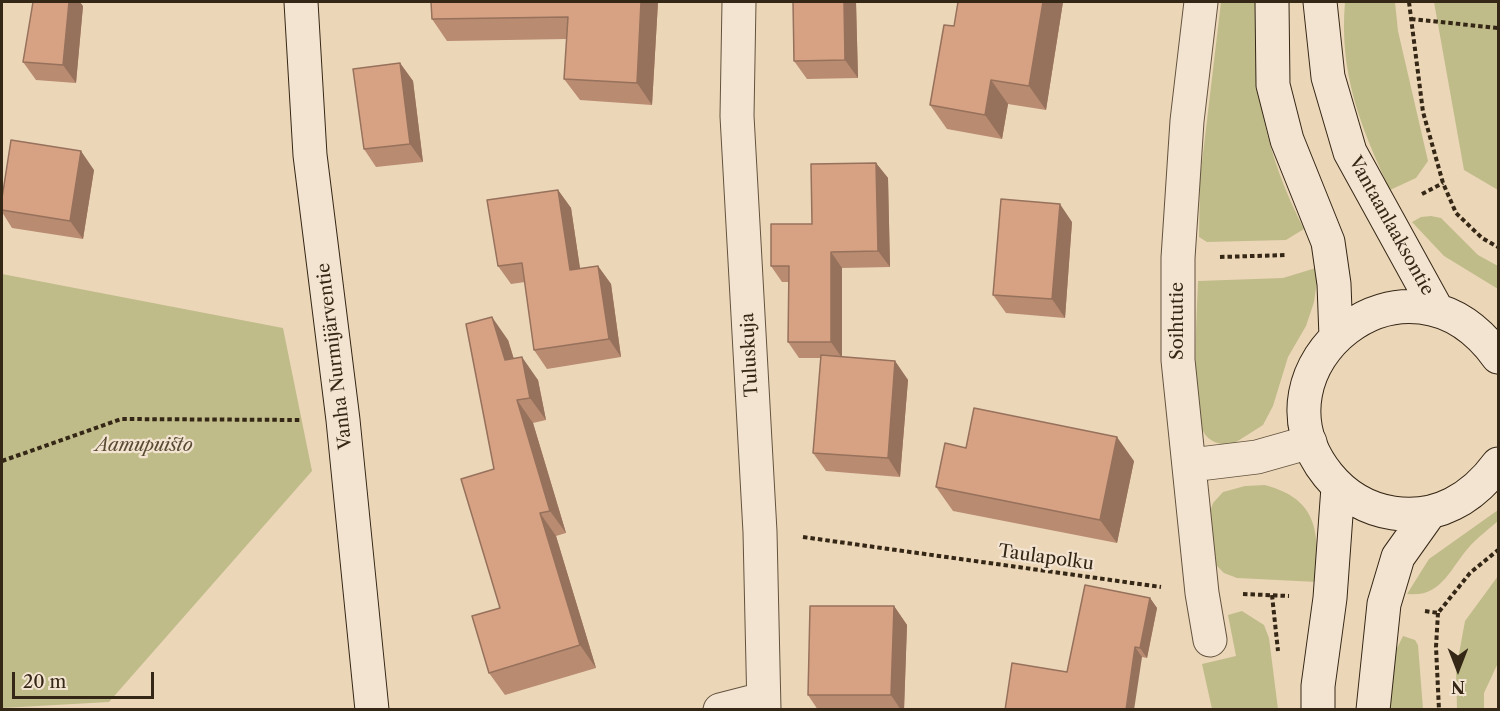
<!DOCTYPE html>
<html>
<head>
<meta charset="utf-8">
<style>
  body { margin:0 }
  #map { position:relative; width:1500px; height:711px; overflow:hidden; background:#ecd6b8; font-family:"Libre Caslon Text",serif }
  canvas { display:block }
  .frame { position:absolute; inset:0; border:3px solid #352716; pointer-events:none }
  .north { position:absolute; left:1428px; top:639px; width:60px; height:60px; -webkit-text-stroke:4px #f3e4d1; paint-order:stroke; rotate:180deg; font-size:16px; font-weight:700; line-height:24px; text-align:center; color:#352716 }
  .north::after { content:''; display:block; margin:auto; width:21px; height:27px; background:#352716; clip-path:polygon(50% 0,100% 100%,50% 72%,0 100%) }
  .scale { position:absolute; left:12px; top:672px; width:142px; height:27px; box-sizing:border-box; border:3px solid #352716; border-top:0; padding-left:8px; font-size:18px; line-height:21px; white-space:nowrap; color:#352716; -webkit-text-stroke:4px #f3e4d1; paint-order:stroke }
</style>
</head>
<body>
<div id="map">
<canvas width="1500" height="711"></canvas>
<div class="frame"></div>
<div class="north">N</div>
<div class="scale">20 m</div>
</div>
<script>
const g = document.querySelector('canvas').getContext('2d');
g.lineJoin = 'round';
function paint(path, color) { g.fillStyle = color; g.fill(path, 'evenodd'); }
function trace(path, color, width, dash) { g.strokeStyle = color; g.lineWidth = width; g.lineCap = dash ? 'butt' : 'round'; g.setLineDash(dash || []); g.stroke(path); }
function drawText(font, color, halo, rows, align = 'center') {
  g.font = font + ' "Libre Caslon Text",serif'; g.lineWidth = 4.5; g.setLineDash([]); g.textBaseline = 'middle'; g.strokeStyle = halo; g.fillStyle = color; for (const [text, x, y, turn = 0] of rows) {
    g.save(); g.translate(x, y); g.rotate((+turn || 0) * Math.PI / 180); g.textAlign = isNaN(turn) ? turn : align; if (halo) g.strokeText(text, 0, 0); g.fillText(text, 0, 0); g.restore();
  }
}
paint(new Path2D(`
  M1221 2H1259C1250 86 1266 154 1304 229L1286 240 1207 242 1199 237 1200 179Z
  M1345 2H1395L1398 31 1428 161 1416 178 1390 190C1360 126 1339 73 1345 2Z
  M1434 2H1498V190L1464 170Z
  M1431 216 1441 218 1478 255 1498 266V289L1444 256 1412 222 1421 217Z
  M1319 267 1314 302 1306 326 1288 357 1273 406 1263 425 1230 446C1220 444 1208 442 1203 431 1191 407 1197 311 1198 281L1283 278Z
  M2 274 283 328 312 471 109 702 2 708Z
  M1265 485C1320 500 1318 533 1317 582L1237 578 1224 573 1215 564 1210 512 1213 503 1223 492 1245 486Z
  M1498 510V521C1489 529 1478 537 1470 546 1450 568 1442 598 1407 594L1429 559Z
  M1498 576V663L1484 693V709H1457L1456 670 1465 621Z
  M1242 611 1264 625 1269 638 1278 709H1212L1202 664 1236 656 1228 615Z
  M1403 636 1415 640 1418 645 1423 709 1388 710 1396 650Z`), '#bfbc8a');
const street = new Path2D(`
  M739 2 737 116 760 532 764 710
  M1201 2 1187 121 1178 258V360L1202 593 1210 640
  M1191 465 1257 457 1310 442
  M720 710 763 699`);
const secondary = new Path2D(`
  M301 2 310 155 343 420 372 710
  M1272 2 1273 85 1287 140 1328 242 1334 284 1336 337
  M1320 2 1328 77 1350 152 1437 310
  M1498 357C1407 231 1242 368 1328 475 1345 496 1367 509 1393 513 1437 520 1473 498 1498 464
  M1318 710V686L1330 598 1338 487
  M1373 710 1384 604 1398 557 1430 512`);
trace(street, '#63533e', 35);
trace(secondary, '#352716', 35);
trace(new Path2D(`
  M1409 2 1423 112 1443 183 1456 213 1482 238 1498 247
  M1411 19 1498 28
  M1422 194 1443 183
  M1220 257 1287 255
  M2 461 121 419 302 420
  M803 537 1161 587
  M1243 594 1289 596
  M1272 595 1278 651
  M1425 611 1438 613 1470 573 1498 550
  M1438 613 1436 647 1439 710`), '#352716', 4, [4.5, 3]);
trace(street, '#f3e4d1', 33);
trace(secondary, '#f3e4d1', 33);
paint(new Path2D(`
  M431 2H658L652 105 580 100 564 79 567 39 447 41 432 19Z
  M793 2H856L858 78 807 79 794 61Z
  M1063 2 1046 110 1008 104 1002 139 947 129 930 105Z
  M83 6 76 83 36 80 23 62Z
  M400 63 413 81 423 162 376 167 364 149Z
  M876 163 888 178 890 267 842 268V357L895 361 908 380 900 477 826 471 813 453 821 358H799L788 342 789 282H782L771 266 812 224Z
  M94 170 83 239 12 228 2 212V198Z
  M558 190 571 208 580 269 598 266 611 284 621 357 547 369 534 350 525 282 511 284 498 266Z
  M1072 222 1065 318 1006 313 993 295Z
  M508 340 514 359 538 380 546 420 533 423 566 533 556 536 596 668 505 695 489 673 500 608 494 469Z
  M966 448 1134 461 1117 543 953 511 936 487Z
  M1150 598 1157 608 1147 658 1142 657 1067 672Z
  M894 606 907 625 904 710H818L808 695Z`), '#b98b71');
paint(new Path2D(`
  M69 2H80L83 6 76 83 63 65Z
  M641 2H658L652 105 637 83Z
  M844 2H856L858 78 845 60Z
  M1043 2H1063L1046 110 1029 86Z
  M400 63 413 81 423 162 410 144Z
  M991 80 1008 104 1002 139 985 115Z
  M81 151 94 170 83 239 70 221Z
  M876 163 888 178 890 267 878 251Z
  M558 190 571 208 583 288 570 270Z
  M1060 204 1072 222 1065 318 1052 299Z
  M831 252 842 268V358L831 342Z
  M598 266 611 284 621 357 609 339Z
  M492 317 508 340 521 383 505 360Z
  M522 357 538 380 546 420 530 398Z
  M895 361 908 380 900 477 888 458Z
  M517 400 533 423 566 533 550 511Z
  M1117 437 1134 461 1117 543 1100 520Z
  M540 513 556 536 596 668 580 645Z
  M1150 598 1157 608 1147 658 1140 648Z
  M894 606 907 625 904 710H901L891 695Z
  M1135 647 1142 657 1134 710H1126Z`), '#96715c');
const building = new Path2D(`
  M33 2H69L63 65 23 62Z
  M431 2H641L637 83 564 79 568 17 432 19Z
  M793 2H844L845 60 794 61Z
  M958 2H1043L1029 86 991 80 985 115 930 105 944 25 954 26Z
  M400 63 410 144 364 149 353 69Z
  M11 140 81 151 70 221 2 210V198Z
  M876 163 878 251 831 252V342H788L789 266H771V224H812L811 164Z
  M558 190 570 270 598 266 609 339 534 350 522 263 498 266 487 200Z
  M1001 199 1060 204 1052 299 993 295Z
  M492 317 505 360 522 357 530 398 517 400 550 511 540 513 580 645 489 673 472 616 500 608 461 479 494 469 466 324Z
  M821 355 895 361 888 458 813 453Z
  M974 408 1117 437 1100 520 936 487 945 443 966 448Z
  M1085 585 1150 598 1140 648 1135 647 1126 710H1005L1012 663 1067 672Z
  M810 606H894L891 695H808Z`);
paint(building, '#d7a283');
trace(building, '#96715c', 1.5);
drawText('18px', '#352716', '#f3e4d1', [
  ["Vantaanlaaksontie",1391,226,61],
  ["Soihtutie",1178,321,-90],
  ["Tuluskuja",750,355,-93],
  ["Vanha Nurmijärventie",335,356,-97],
  ["Taulapolku",1046,558,8]
]);
drawText('italic 18px', '#584c33', '#f3e4d1', [
  ["Aamupuisto",144,446]
]);
</script>
</body>
</html>
